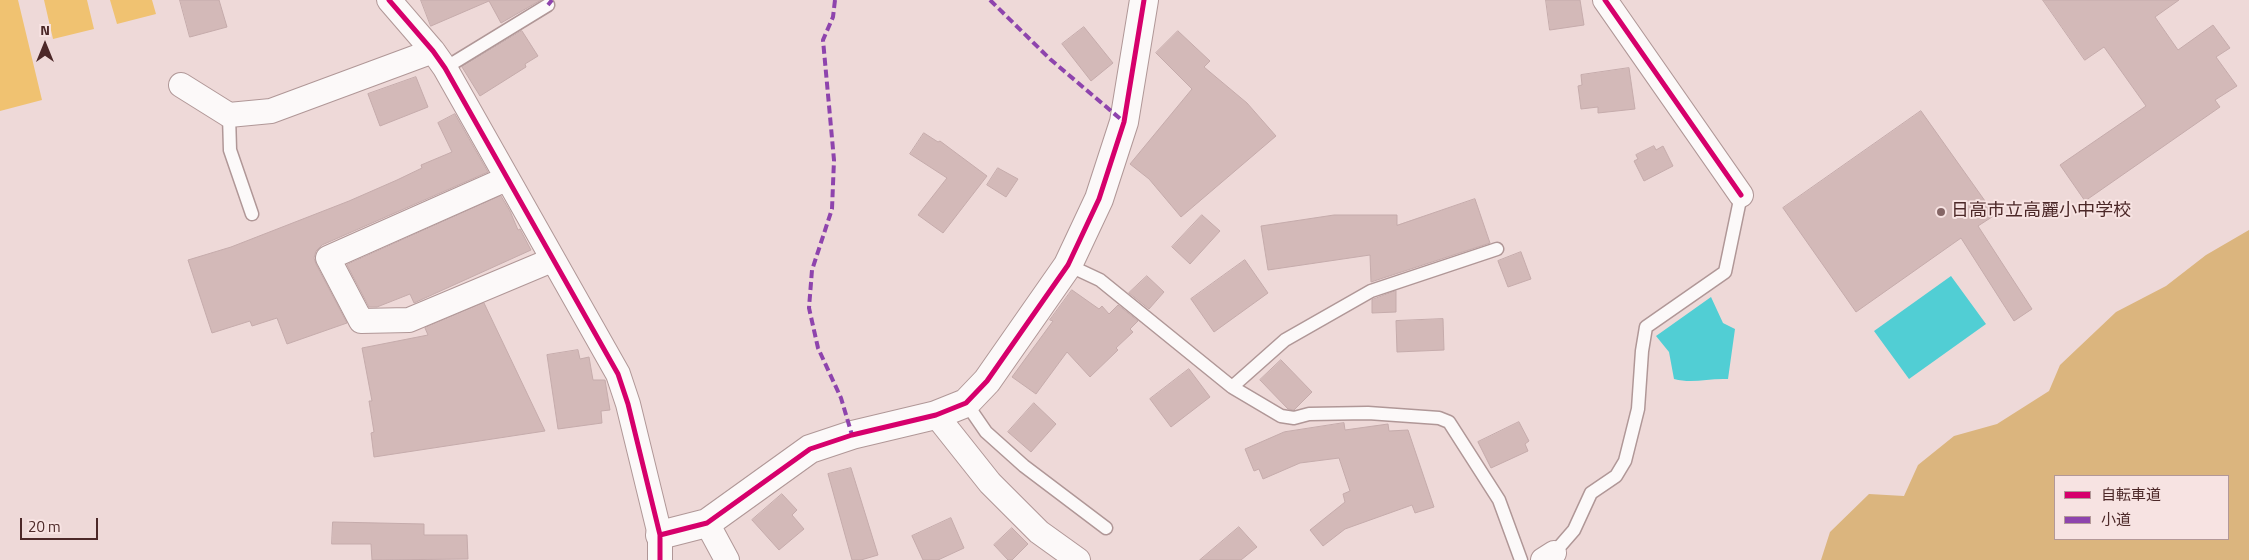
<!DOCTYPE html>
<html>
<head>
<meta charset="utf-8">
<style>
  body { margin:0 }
  #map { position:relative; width:2249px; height:560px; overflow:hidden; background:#eed9d8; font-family:"Titillium Web","Noto Sans JP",sans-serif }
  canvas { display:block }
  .legend { position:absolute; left:2054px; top:475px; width:175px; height:65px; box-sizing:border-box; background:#f7e3e2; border:1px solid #b39898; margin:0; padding:6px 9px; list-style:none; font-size:15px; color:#4c2828 }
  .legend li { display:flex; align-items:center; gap:10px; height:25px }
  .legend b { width:25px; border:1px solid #b39898 }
  .north { position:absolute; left:20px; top:20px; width:50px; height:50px; -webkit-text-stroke:4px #f7e3e2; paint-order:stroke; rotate:0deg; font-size:14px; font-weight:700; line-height:20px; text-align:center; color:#4c2828 }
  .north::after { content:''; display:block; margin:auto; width:18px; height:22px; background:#4c2828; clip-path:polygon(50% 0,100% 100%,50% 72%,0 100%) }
  .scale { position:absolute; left:20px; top:518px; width:78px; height:22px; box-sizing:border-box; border:2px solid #4c2828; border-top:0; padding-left:6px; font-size:15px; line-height:18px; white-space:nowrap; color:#4c2828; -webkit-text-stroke:4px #f7e3e2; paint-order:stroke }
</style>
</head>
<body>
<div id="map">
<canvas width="2249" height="560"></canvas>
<ul class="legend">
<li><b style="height:6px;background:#d6006c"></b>自転車道</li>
<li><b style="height:6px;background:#8e44ad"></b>小道</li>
</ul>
<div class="north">N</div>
<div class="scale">20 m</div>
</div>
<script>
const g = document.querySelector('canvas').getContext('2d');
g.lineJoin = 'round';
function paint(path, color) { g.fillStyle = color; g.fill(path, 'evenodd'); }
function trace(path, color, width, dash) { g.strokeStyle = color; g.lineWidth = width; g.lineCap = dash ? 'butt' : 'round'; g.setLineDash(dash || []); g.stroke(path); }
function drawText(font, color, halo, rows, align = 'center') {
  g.font = font + ' "Titillium Web","Noto Sans JP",sans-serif'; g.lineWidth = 4; g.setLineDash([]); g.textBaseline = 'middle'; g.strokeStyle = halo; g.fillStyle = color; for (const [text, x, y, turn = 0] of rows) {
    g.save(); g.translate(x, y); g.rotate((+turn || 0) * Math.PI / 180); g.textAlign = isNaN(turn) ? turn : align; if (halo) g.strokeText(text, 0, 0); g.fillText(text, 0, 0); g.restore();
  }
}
paint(new Path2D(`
  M0 0H18L42 100 0 111Z
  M44 0H87L94 29 53 39Z
  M110 0H152L156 14 117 24Z`), '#f0c271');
paint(new Path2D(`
  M2249 230V560H1821L1830 532 1869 494 1904 496 1918 465 1954 436 1997 424 2049 391 2060 365 2116 312 2166 286 2206 255ZM2055 476H2228V539H2055Z`), '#dbb57e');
paint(new Path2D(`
  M1951 276 1986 324 1909 379 1874 331Z
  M1711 297 1723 323 1735 329 1728 379C1708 378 1693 384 1674 379L1669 352 1656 336Z`), '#51ced4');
const building = new Path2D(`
  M180 0H219L227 27 190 37Z
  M421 0H541L501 23 489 1 431 26Z
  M1546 0H1580L1584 25 1550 30Z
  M2043 0H2179L2155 17 2178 50 2213 25 2230 48 2216 57 2237 86 2215 100 2220 107 2085 201 2060 165 2146 106 2104 47 2085 60Z
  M1084 27 1113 63 1091 81 1062 44Z
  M522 31 538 56 525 64 526 67 480 96 462 67Z
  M1178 31 1210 61 1204 67 1247 103 1276 136 1181 217 1149 179 1130 164 1192 89 1156 53Z
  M1629 68 1635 109 1598 113V107L1581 109 1578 86 1582 85 1581 75Z
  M416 77 428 107 380 126 368 94Z
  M1921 111 1995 215 1978 226 2032 309 2014 321 1961 238 1856 312 1783 208Z
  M455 114 488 172 322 245 316 251 314 258 316 264 347 323 287 344 277 318 252 326 250 321 212 333 188 260 231 247 349 201 397 180 422 168 421 165 452 152 438 123Z
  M924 133 938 142 940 141 987 176 943 233 918 215 947 178 910 154Z
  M1654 146 1656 150 1663 146 1673 166 1644 181 1634 161 1638 159 1636 155Z
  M998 168 1018 179 1006 197 987 185Z
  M501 196 510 211 518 230 520 229 531 250 414 303 410 294 377 307H369L347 265Z
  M1475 199 1490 243 1371 282 1370 255 1268 270 1261 226 1334 215H1397V225Z
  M1202 215 1220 231 1190 264 1172 247Z
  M1521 252 1531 279 1508 287 1498 261Z
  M1245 260 1268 293 1214 332 1191 299Z
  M1147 276 1164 292 1149 309 1129 293Z
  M1072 290 1099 309 1102 306 1109 314 1118 305 1138 321 1130 329 1133 332 1116 348 1118 350 1090 377 1067 352 1036 394 1012 377 1053 321 1050 320Z
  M1396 291V312L1372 313V300Z
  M484 303 545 431 374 457 371 433 374 432 369 401H372L362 348 428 335 425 328Z
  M1443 319 1444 350 1397 352 1396 321Z
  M578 350 580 359 589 357 593 380H605L610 410 601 411 602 423 558 429 547 355Z
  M1281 360 1312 392 1294 410 1288 409 1260 380Z
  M1189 369 1210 397 1171 427 1150 399Z
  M1034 403 1056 424 1031 452 1008 432Z
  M1519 422 1529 441 1525 444 1528 451 1491 468 1478 442Z
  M1344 423 1345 430 1388 424 1389 431 1408 430 1434 507 1415 513 1412 505 1345 529 1323 546 1310 530 1345 502 1343 494 1350 491 1339 458 1300 463 1263 479 1259 469 1254 471 1245 449 1284 432Z
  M851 468 878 555 861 560H852L828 474Z
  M782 494 797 510 792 515 804 529 779 550 752 520Z
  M951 518 964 548 938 560H923L912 536Z
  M333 522 424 524V535H467L468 559 372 560 371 544H332Z
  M1239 527 1257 547 1241 560H1200Z
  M1012 528 1028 544 1012 560H1008L994 545Z`);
paint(building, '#d3b9b8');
trace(building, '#c5abab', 1);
const lane = new Path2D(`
  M445 68 548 5
  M229 115 230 150 252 214
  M1068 265 1100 280 1232 387 1281 416 1294 418 1309 414 1368 413 1439 418 1449 422 1499 500 1521 560
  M1232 387 1285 340 1371 291 1497 249
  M966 403 986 432 1024 466 1106 528
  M1554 553 1574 530 1591 493 1616 476 1625 461 1638 409 1642 351 1646 327 1725 272 1741 195`);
const street = new Path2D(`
  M389 0 433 51 445 68 618 374 628 404 660 535V560
  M1605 0 1741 195
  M181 85 229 115 271 111 433 51
  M506 179 328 258 361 321 409 320 552 260
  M936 415 990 483 1039 532 1078 560
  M707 523 727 560
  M1543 560 1554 553`);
const secondary = new Path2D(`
  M660 535 707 523 810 449 852 435 936 415 966 403 987 381 1068 265 1099 199 1124 122 1144 0`);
trace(lane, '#b09797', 15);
trace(street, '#b09797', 26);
trace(secondary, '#b09797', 30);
trace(lane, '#fcf9f9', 12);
trace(street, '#fcf9f9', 24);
trace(secondary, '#fcf9f9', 28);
trace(new Path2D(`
  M835 0 833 17 823 40 834 160 832 209 812 270 809 308 818 348 841 398 852 435
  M990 0 1050 59 1124 122
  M548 5 552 0`), '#8e44ad', 4, [8, 4]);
trace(new Path2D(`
  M389 0 433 51 445 68 618 374 628 404 660 535V560
  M1605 0 1741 195
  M660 535 707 523 810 449 852 435 936 415 966 403 987 381 1068 265 1099 199 1124 122 1144 0`), '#d6006c', 5);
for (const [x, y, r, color] of [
  [1941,212,5,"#856666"]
]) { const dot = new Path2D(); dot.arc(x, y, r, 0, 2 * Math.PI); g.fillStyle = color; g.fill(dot); trace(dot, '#f7e3e2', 2); }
drawText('18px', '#4c2828', '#f7e3e2', [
  ["日高市立高麗小中学校",1951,212]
], 'left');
</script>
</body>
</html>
